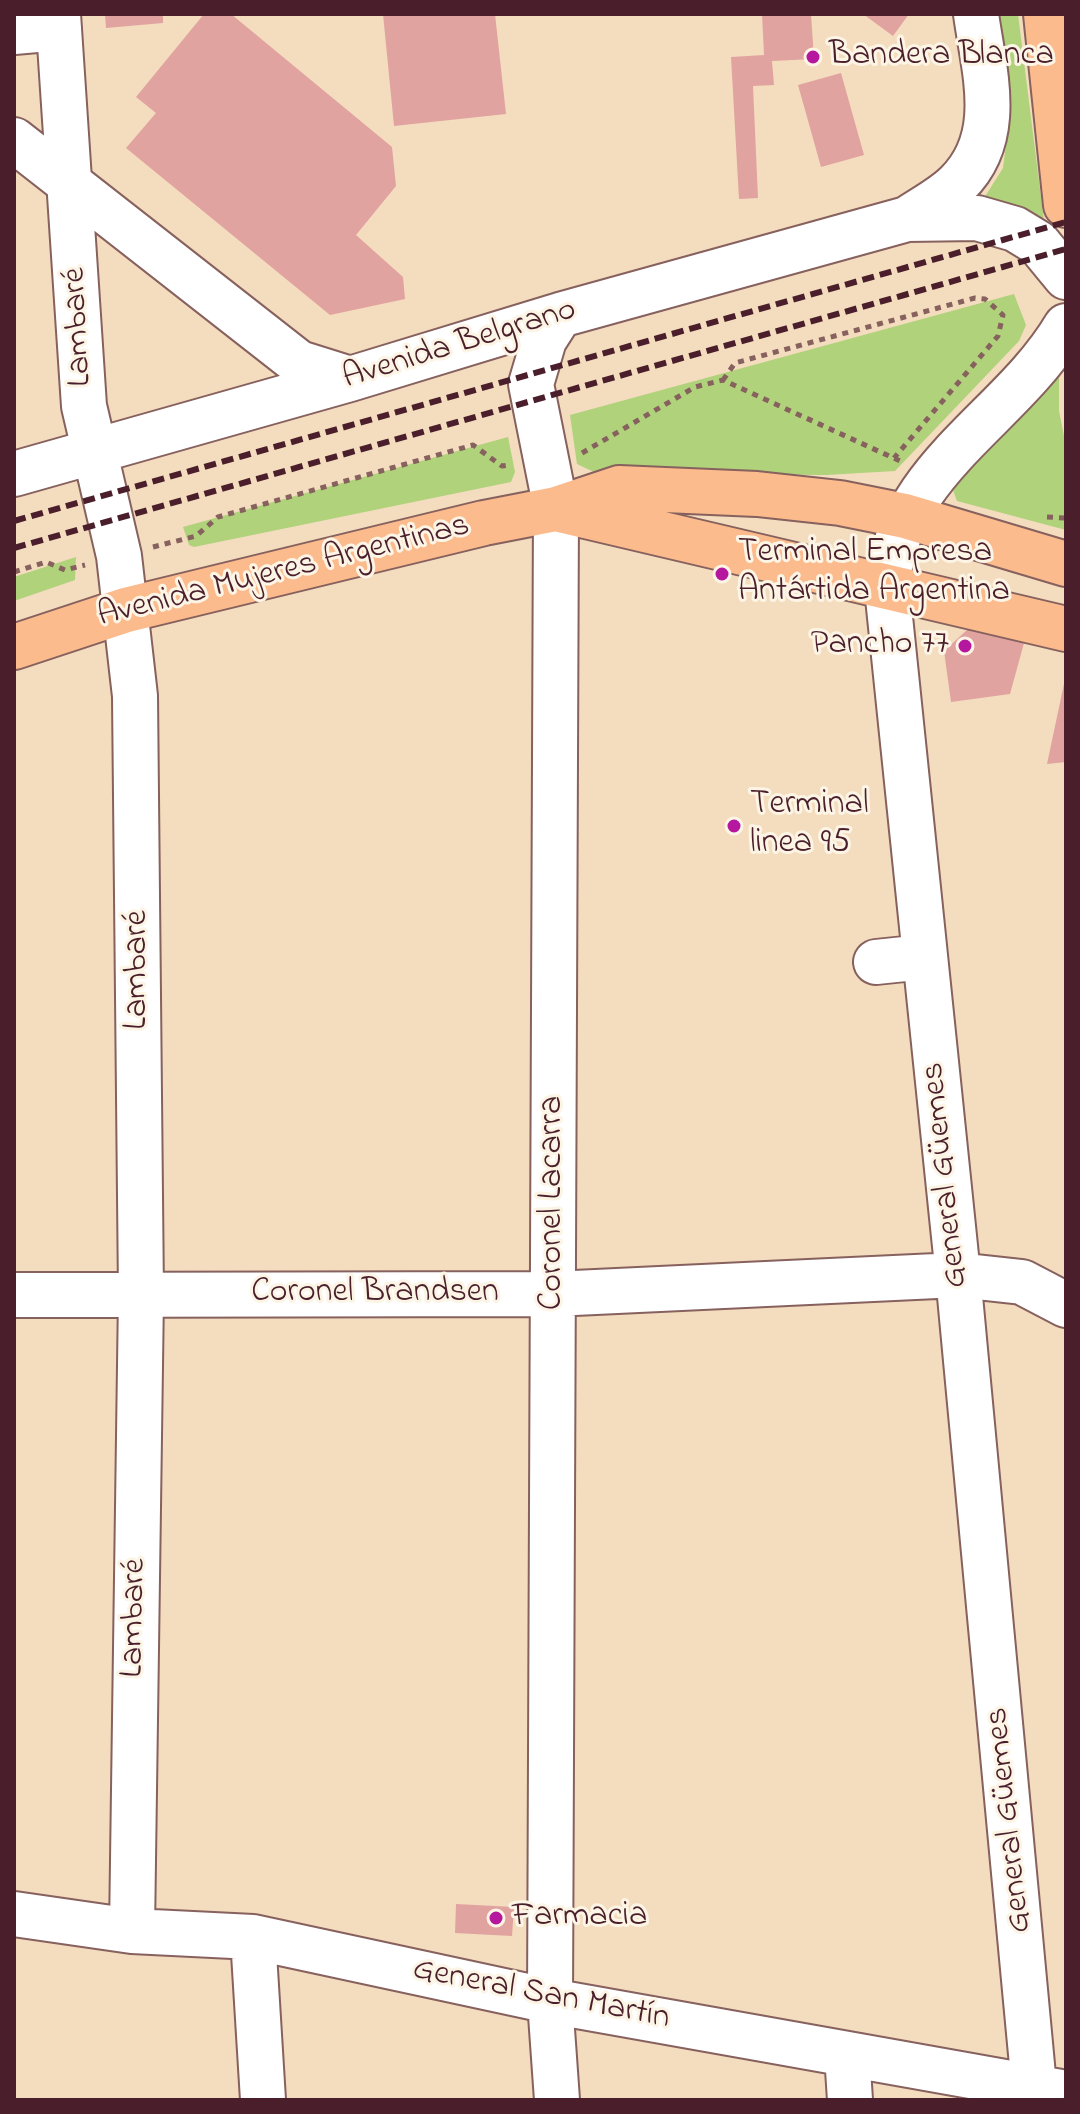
<!DOCTYPE html>
<html>
<head>
<meta charset="utf-8">
<style>
  body { margin:0 }
  #map { position:relative; width:1080px; height:2114px; overflow:hidden; background:#f4dcbe; font-family:"Indie Flower",sans-serif }
  canvas { display:block }
  .frame { position:absolute; inset:0; border:16px solid #4a1f2b; pointer-events:none }
</style>
</head>
<body>
<div id="map">
<canvas width="1080" height="2114"></canvas>
<div class="frame"></div>
</div>
<script>
const g = document.querySelector('canvas').getContext('2d');
g.lineJoin = 'round';
function paint(path, color) { g.fillStyle = color; g.fill(path, 'evenodd'); }
function trace(path, color, width, dash) { g.strokeStyle = color; g.lineWidth = width; g.lineCap = dash ? 'butt' : 'round'; g.setLineDash(dash || []); g.stroke(path); }
function drawText(font, color, halo, rows, align = 'center') {
  g.font = font + ' "Indie Flower",sans-serif'; g.lineWidth = 6; g.setLineDash([]); g.textBaseline = 'middle'; g.strokeStyle = halo; g.fillStyle = color; for (const [text, x, y, turn = 0] of rows) {
    g.save(); g.translate(x, y); g.rotate((+turn || 0) * Math.PI / 180); g.textAlign = isNaN(turn) ? turn : align; if (halo) g.strokeText(text, 0, 0); g.fillText(text, 0, 0); g.restore();
  }
}
paint(new Path2D(`
  M994 14H1018L1046 237 979 206 1003 168 1007 137Z
  M1014 294 1026 325 1019 341 895 471 826 475 596 473 577 464 570 415Z
  M1053 372H1057L1059 377V411L1066 446V530L957 501 953 490 956 485Z
  M508 437 515 472 511 482 194 547 189 545 183 527Z
  M76 557 75 580 14 601V577Z`), '#afd27b');
paint(new Path2D(`
  M105 14H163V23L106 28Z
  M204 14H231L392 147 396 186 356 235 403 277 405 299 330 315 126 148 156 113 136 97Z
  M383 14H495L506 114 394 126Z
  M762 14H811L814 59 772 61 774 85 753 86 758 198 739 199 731 57 764 55Z
  M863 14H909L893 36Z
  M841 73 864 155 821 167 798 85Z
  M968 629 1024 643 1010 694 951 702 944 651Z
  M1065 679 1066 762 1047 764Z
  M456 1904 514 1907 512 1936 455 1933Z`), '#e1a3a0');
const minor = new Path2D(`
  M58 14 84 406 119 556 135 696 141 1295 132 1931
  M14 32 59 28
  M14 140 299 363 350 379
  M907 219C923 208 943 198 957 184 1005 137 984 72 976 14
  M14 474 350 379 560 315 907 219 977 218 1015 229 1038 243 1066 277
  M876 962 924 957
  M14 1295 553 1294 958 1275 1022 1282 1066 1305
  M14 1914 132 1931 253 1937 550 2001 1066 2093
  M253 1937 263 2100
  M847 2054 850 2100
  M1034 2086 958 1275 887 588C896 469 1011 419 1066 326
  M557 2100 550 2001 556 509 531 384 544 340 560 315`);
const major = new Path2D(`
  M1046 14 1066 205
  M556 509 1066 629
  M14 647 126 610 484 523 556 509 619 488 757 494 840 503 905 516 1066 564`);
trace(minor, '#86615e', 48);
trace(major, '#86615e', 48);
trace(new Path2D(`
  M723 380 735 363 975 298 985 299 1003 315 998 336 894 458
  M582 453 695 387 723 380 900 461
  M1047 517 1066 518
  M153 547 196 536 218 517 473 445 502 466 509 465
  M14 572 46 562 65 570 85 565`), '#86615e', 5, [6, 6]);
trace(minor, '#fff', 44);
trace(major, '#fbbb8d', 44);
trace(new Path2D(`
  M14 521 1066 222
  M14 548 1066 249`), '#4a1f2b', 6, [12, 6]);
for (const [x, y, r, color] of [
  [813,57,8,"#b5179e"],
  [722,574,8,"#b5179e"],
  [965,646,8,"#b5179e"],
  [734,826,8,"#b5179e"],
  [496,1918,8,"#b5179e"]
]) { const dot = new Path2D(); dot.arc(x, y, r, 0, 2 * Math.PI); g.fillStyle = color; g.fill(dot); trace(dot, '#fcf5e5', 3); }
drawText('34px', '#4a1f2b', '#fcf5e5', [
  ["Bandera Blanca",829,57],
  ["Terminal Empresa",738,554],
  ["Antártida Argentina",738,593],
  ["Pancho 77",949,646,"right"],
  ["Terminal",750,806],
  ["linea 95",750,845],
  ["Farmacia",512,1918]
], 'left');
drawText('34px', '#4a1f2b', '#fcf5e5', [
  ["Lambaré",80,327,-93],
  ["Avenida Belgrano",460,346,-17],
  ["Avenida Mujeres Argentinas",284,573,-14],
  ["Lambaré",139,970,-90],
  ["General Güemes",947,1175,-96],
  ["Coronel Lacarra",554,1203,-90],
  ["Coronel Brandsen",375,1294],
  ["Lambaré",136,1618,-89],
  ["General Güemes",1011,1820,-96],
  ["General San Martín",541,1996,11]
]);
</script>
</body>
</html>
